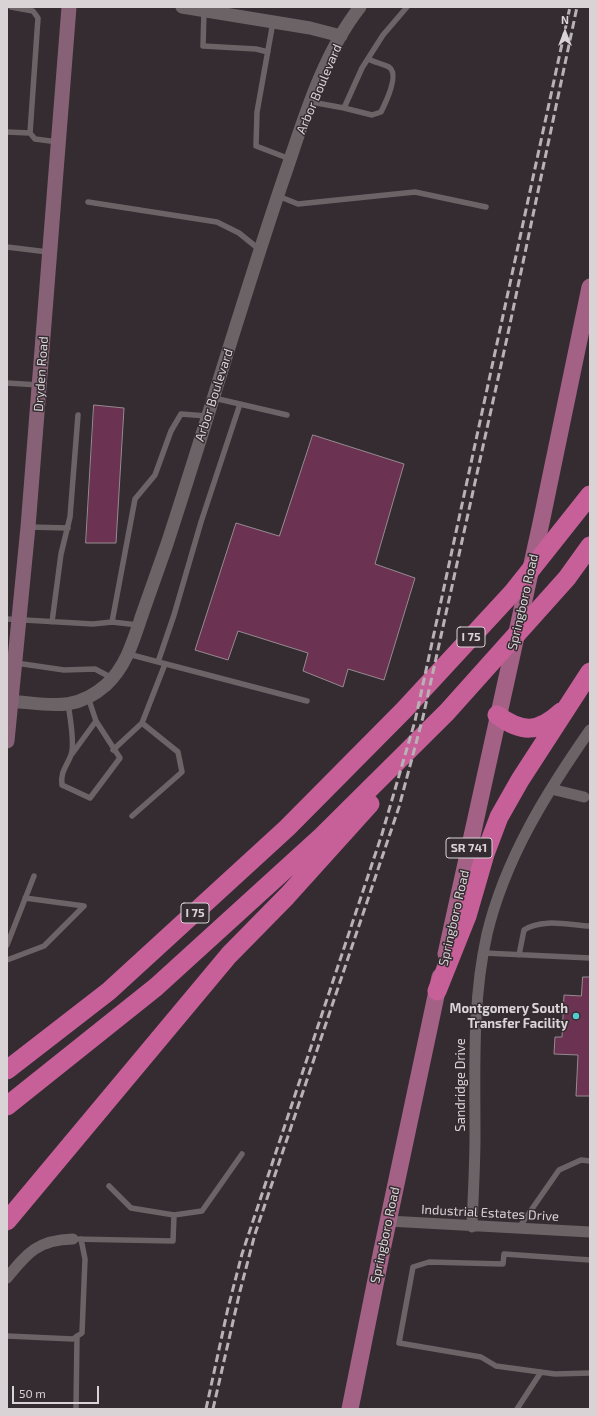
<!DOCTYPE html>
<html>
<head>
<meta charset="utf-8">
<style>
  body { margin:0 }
  #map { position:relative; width:597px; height:1416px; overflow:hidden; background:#342c30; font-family:"Exo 2",sans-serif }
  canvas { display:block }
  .frame { position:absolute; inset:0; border:8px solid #d9d3d6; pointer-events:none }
  .north { position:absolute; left:545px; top:12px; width:40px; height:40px; -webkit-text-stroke:3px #342c30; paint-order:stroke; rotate:0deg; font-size:11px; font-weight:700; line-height:16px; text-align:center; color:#d9d3d6 }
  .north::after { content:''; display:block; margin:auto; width:14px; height:18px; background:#d9d3d6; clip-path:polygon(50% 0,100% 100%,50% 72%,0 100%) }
  .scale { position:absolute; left:12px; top:1386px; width:87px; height:18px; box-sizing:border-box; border:2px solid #d9d3d6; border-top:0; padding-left:5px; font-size:12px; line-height:14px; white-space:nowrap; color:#d9d3d6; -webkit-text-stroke:3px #342c30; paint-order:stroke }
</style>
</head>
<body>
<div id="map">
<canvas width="597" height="1416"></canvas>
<div class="frame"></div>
<div class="north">N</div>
<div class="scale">50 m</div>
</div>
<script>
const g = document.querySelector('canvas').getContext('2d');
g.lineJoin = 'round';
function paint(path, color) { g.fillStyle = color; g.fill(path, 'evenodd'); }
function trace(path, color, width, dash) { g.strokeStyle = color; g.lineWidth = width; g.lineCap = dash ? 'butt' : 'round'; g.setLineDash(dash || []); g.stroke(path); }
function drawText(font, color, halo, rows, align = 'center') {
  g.font = font + ' "Exo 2",sans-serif'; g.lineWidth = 3; g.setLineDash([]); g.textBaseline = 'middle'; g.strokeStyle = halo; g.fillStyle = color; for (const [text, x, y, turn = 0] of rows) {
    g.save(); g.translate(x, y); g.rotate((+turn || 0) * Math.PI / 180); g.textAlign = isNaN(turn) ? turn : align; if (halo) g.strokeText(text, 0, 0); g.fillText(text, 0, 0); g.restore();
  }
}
const building = new Path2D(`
  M94 405 124 408 116 543H86Z
  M313 435 404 464 375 564 415 578 384 680 348 669 343 687 303 671 308 653 238 631 228 660 195 650 236 523 279 536Z
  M583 977H590V1096H576L578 1055 554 1054 555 1037H562L564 995 581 996Z`);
paint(building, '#6b3251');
trace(building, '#958b90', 1);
trace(new Path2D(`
  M11 7 33 11 38 18 30 133 35 139 58 142
  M204 11 203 46 256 49 268 52
  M273 22 257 112 256 146 290 159
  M311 102 344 108 362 68 383 35 407 7
  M344 108 372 115 381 112C385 104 400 74 389 67 383 64 374 62 368 59
  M7 132 30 133
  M278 196 298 204 415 192 486 207
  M88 202 217 222 239 233 260 250
  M7 247 48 252
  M7 383 39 385
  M214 398 287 415
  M29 527 68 528
  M7 619 93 624 112 622 138 625
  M52 622 61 554 70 517 78 415
  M112 622 135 499 155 475 171 431 181 414 207 416
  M128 654 307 701
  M158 662 174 615 201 522 240 404
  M16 663 64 670 95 669 112 678
  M68 704C70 716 75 745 71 755 67 766 60 772 62 785L90 798 120 758 96 721 88 697
  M113 750 142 723 165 664
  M72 754 96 721
  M132 816 182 772 178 752 142 723
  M7 945 34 876
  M484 953 590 958
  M519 955 524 930C542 918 569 925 590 926
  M7 960 44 946 84 906 25 898
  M174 1215 202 1211 242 1154
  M518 1229 559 1170 581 1160 590 1161
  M73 1239 173 1241 174 1215 131 1208 109 1186
  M590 1260 504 1254 503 1264 429 1262 413 1267 399 1343 481 1357 496 1366 555 1374 590 1373
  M7 1336 73 1339 82 1333 85 1259 81 1239
  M76 1409 77 1336
  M517 1409 541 1372`), '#6c6367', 5.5);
trace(new Path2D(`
  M551 789 584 797
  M388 1221 590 1232
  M472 1227C473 1197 475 1166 475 1136 475 1068 472 1001 487 934 505 859 546 793 590 730
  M7 1278C28 1252 38 1240 73 1239`), '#6c6367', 11);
trace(new Path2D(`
  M182 7 310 28 341 36
  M7 701C46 703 73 714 106 685 127 666 134 638 143 612 151 589 159 567 167 544 206 425 241 305 281 186 302 126 320 58 360 7`), '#6c6367', 13);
trace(new Path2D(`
  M7 741 28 527 69 7`), '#876276', 15);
trace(new Path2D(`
  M446 954 541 523 590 287
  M350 1409 382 1250 440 977`), '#a36185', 17);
trace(new Path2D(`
  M497 715C522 733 538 733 561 712
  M437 991 467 916 485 854 499 817 520 780 590 672
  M7 1070 109 991 287 828 404 710 513 592 590 495
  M7 1106 156 987 322 836 447 712 567 578 590 546
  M7 1221 229 955 287 896 370 804`), '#c75f99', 19);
trace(new Path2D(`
  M206 1409 228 1308 242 1254 382 834 415 721 570 7
  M213 1409 240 1291 255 1234 399 807 423 717 507 338 577 7`), '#b8b2b5', 3, [8, 4]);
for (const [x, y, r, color] of [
  [576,1016,4,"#52ccd0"]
]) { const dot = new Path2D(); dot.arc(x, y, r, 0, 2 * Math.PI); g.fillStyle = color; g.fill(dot); trace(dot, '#342c30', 1.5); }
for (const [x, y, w] of [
  [471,637,28],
  [469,848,46],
  [195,913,28]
]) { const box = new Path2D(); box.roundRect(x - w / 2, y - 10, w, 20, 3); g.fillStyle = '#342c30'; g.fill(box); trace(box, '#d9d3d6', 1); }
drawText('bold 12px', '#d9d3d6', null, [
  ["I 75",471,637],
  ["SR 741",469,848],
  ["I 75",195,913]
]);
drawText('13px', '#d9d3d6', '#342c30', [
  ["Arbor Boulevard",319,89,-67],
  ["Dryden Road",41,374,-86],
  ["Arbor Boulevard",214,395,-72],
  ["Springboro Road",523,602,-77],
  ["Springboro Road",454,918,-77],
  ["Sandridge Drive",461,1085,-90],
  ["Industrial Estates Drive",490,1213,3],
  ["Springboro Road",385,1235,-78]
]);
drawText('bold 13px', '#d9d3d6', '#342c30', [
  ["Montgomery South",568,1009],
  ["Transfer Facility",568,1024]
], 'right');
</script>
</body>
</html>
